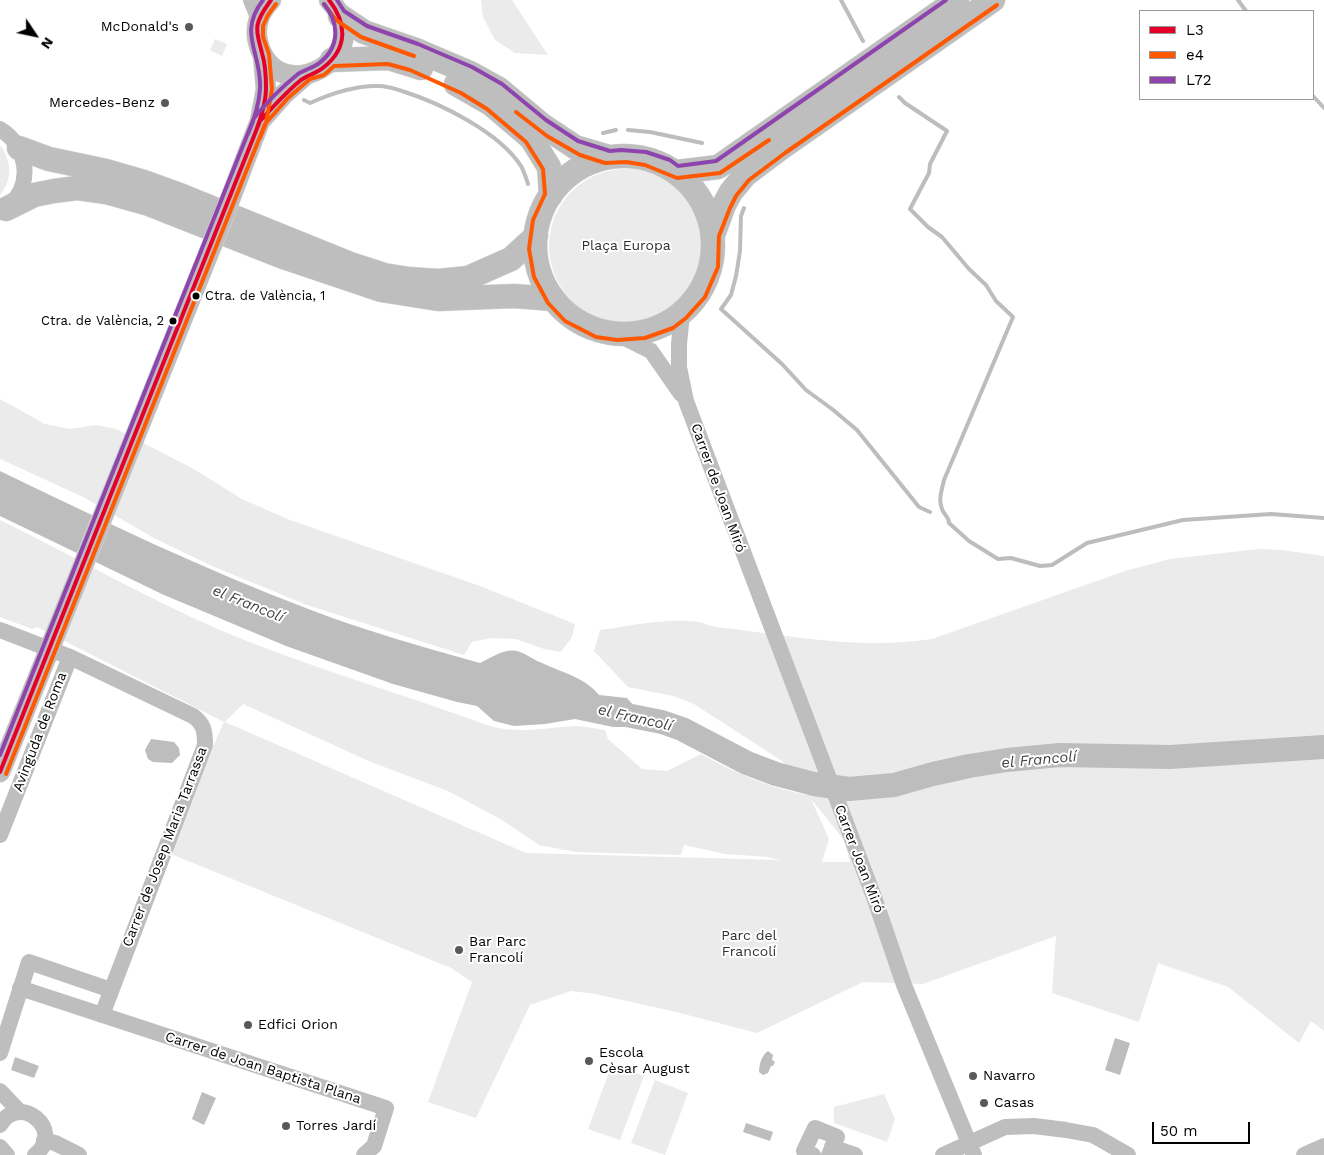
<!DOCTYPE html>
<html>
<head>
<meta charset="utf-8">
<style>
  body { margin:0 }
  #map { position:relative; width:1324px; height:1155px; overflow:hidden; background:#fff; font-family:"Work Sans",sans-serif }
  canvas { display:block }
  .legend { position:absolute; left:1139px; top:10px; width:175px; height:90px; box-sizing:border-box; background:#fff; border:1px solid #999; margin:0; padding:6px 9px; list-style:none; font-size:15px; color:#000 }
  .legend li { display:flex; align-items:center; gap:10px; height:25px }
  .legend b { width:25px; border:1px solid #999 }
  .north { position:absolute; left:10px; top:10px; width:50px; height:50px; -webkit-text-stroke:4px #fff; paint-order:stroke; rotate:124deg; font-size:14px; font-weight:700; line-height:20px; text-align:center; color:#000 }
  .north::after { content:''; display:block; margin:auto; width:18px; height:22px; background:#000; clip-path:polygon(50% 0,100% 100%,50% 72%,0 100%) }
  .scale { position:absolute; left:1152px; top:1122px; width:98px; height:22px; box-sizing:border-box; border:2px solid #000; border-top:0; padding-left:6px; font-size:15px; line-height:18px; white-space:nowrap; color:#000; -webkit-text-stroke:4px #fff; paint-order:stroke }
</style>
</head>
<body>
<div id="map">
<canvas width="1324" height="1155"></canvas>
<ul class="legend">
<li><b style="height:6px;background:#e4002b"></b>L3</li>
<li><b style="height:6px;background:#ff5800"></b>e4</li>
<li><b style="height:6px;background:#8e44ad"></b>L72</li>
</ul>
<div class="north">N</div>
<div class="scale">50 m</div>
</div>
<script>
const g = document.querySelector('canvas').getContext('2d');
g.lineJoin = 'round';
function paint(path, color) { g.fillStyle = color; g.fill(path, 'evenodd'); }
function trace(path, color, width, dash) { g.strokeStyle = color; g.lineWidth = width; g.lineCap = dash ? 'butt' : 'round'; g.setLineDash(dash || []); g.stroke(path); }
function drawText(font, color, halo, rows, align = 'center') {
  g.font = font + ' "Work Sans",sans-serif'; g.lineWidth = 4; g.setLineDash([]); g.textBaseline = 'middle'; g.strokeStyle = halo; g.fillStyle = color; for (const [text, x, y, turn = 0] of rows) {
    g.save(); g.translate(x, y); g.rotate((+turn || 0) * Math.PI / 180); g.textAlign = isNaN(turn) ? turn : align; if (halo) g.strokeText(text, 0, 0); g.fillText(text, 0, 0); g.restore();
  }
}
paint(new Path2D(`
  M481 0H512L548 55 515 53 495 40 483 17Z
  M215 39 227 44 222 56 210 50Z
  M0 145C12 162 13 179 0 195Z
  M549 246a77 77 0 1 1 154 0a77 77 0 1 1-154 0Z
  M0 399 45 424 70 429 96 425 116 429 192 468 242 499 290 520 480 586 575 624 572 637 561 652 544 649 516 639 491 638 472 642 464 655 307 605 212 566 154 538 83 497 0 459Z
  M0 520C74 556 144 597 220 630 308 667 400 693 490 726 520 734 544 728 575 726 585 726 596 729 605 730L608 739 642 769 667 771 701 754C736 773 768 788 808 795L782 761 694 704 673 696 628 687 594 651 600 630C629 626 660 619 690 621 698 621 705 624 712 626 720 628 728 628 735 629 800 638 866 649 932 639L1125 571 1170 559 1259 549 1282 550 1324 556V1031L1311 1021 1299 1043 1228 987 1158 963 1139 1022 1052 993 1056 936 923 984 863 982 757 1033 676 1012 596 994 571 991 530 1005 476 1118 428 1102 472 982 451 968 171 854 206 762 224 722 37 627 32 629 0 617ZM243 704 371 762 448 791 502 820 539 845 576 852 681 855 684 845 725 854 768 857 780 860 526 853 225 722ZM811 799 844 840 850 862H822L829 839Z
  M612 1064 644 1076 620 1140 588 1129Z
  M655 1080 688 1093 665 1155 631 1143Z
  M884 1094 895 1119 887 1142 834 1123V1107Z`), '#ebebeb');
paint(new Path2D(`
  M0 471C102 520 204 570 311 610 366 631 423 647 480 663 490 658 505 648 517 651 525 653 534 660 542 663 563 673 584 677 599 695L627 698 634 706 629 727H613L575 719 545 724 514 726 494 721 477 706 457 702 393 684 286 646 164 595 0 516Z
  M151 739 174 742 179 748 180 755 172 763 153 762 148 759 145 750Z
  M1115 1038 1130 1043 1120 1075 1105 1070Z
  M768 1051 773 1055 772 1060 775 1062 773 1066H771L768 1073 763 1075 759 1072C759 1064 762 1055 768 1051Z
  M15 1057 39 1066 34 1078 11 1070Z
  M202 1092 216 1098 204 1125 192 1119Z
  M746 1123 773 1132 770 1141 743 1132Z`), '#bdbdbd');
trace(new Path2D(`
  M841 0 863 41
  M1238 0 1246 11
  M1313 96 1324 108
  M899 97 905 103 947 131 930 164 929 173 910 209 928 227 942 237 969 269 986 285 996 301 1013 317 944 480C942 489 938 500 942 509 944 515 949 517 949 523L969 541 998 559 1011 558 1040 566 1052 565 1087 543 1183 520 1271 514 1324 518
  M304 100 310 103C332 93 356 85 380 86 387 86 395 89 402 91 440 103 499 132 521 166 524 171 526 178 528 184
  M628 130 650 132 702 143
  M603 133 616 130
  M744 208 741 216 740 251 736 276 731 295 721 309 782 364 806 390 832 409 857 430 919 507 930 512`), '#bdbdbd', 4);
trace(new Path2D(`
  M601 710 662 722 682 729 747 763 776 774 814 784 849 789 894 785 933 774 969 766 1007 760 1060 755 1170 757 1324 747`), '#bdbdbd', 24);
const major = new Path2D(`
  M271 0C260 11 254 26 258 42 276 114 383 55 329 0
  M261 120 284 94 307 74
  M229 202 260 121 266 89 263 55
  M0 772 212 245`);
const highway = new Path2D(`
  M340 16 364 32 416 50 470 73 499 89 542 125 575 147 609 157
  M332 60 389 58 421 68
  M456 84 491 104 531 138 549 167 551 195
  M19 148 49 159 106 171 144 182 180 195 353 265 384 275 409 279 438 281 468 278 511 259 536 236
  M535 245a89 89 0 1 1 178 0a89 89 0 1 1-178 0Z
  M677 172 718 167 957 0
  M6 209 34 195 54 191 77 188 106 192 149 204 286 258 381 290 438 299 514 296 553 299
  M713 235 724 205 731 192 745 175 781 148 993 0`);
trace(major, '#dbdbdb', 21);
trace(highway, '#dbdbdb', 25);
trace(new Path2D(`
  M251 0 259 20
  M0 129C28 146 33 183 10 205
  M682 314 679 344V367L686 401 874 897 904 985 974 1155
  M617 334 651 351 681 394
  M0 630 70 657 193 716C204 724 205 731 205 745L102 1015
  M0 835 70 657
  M20 988 386 1108 374 1146 364 1155
  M0 1053 29 962 111 990
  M0 1091 20 1112
  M0 1125C19 1092 66 1130 35 1155
  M44 1140 55 1143 79 1155
  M0 1147 7 1155
  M832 1147 855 1155
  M813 1155 804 1151 815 1128 837 1137 829 1155
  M943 1155 1005 1127 1034 1126 1066 1130 1093 1135 1128 1155
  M1304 1155 1324 1146`), '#bebebe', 16);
trace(major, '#bebebe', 20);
trace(highway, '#bebebe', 24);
const majorBridge = new Path2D(`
  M212 245 229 202`);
trace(majorBridge, '#dbdbdb', 21, []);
trace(majorBridge, '#bebebe', 20);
trace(new Path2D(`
  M254 136C260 121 266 104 266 88 266 77 265 63 262 53 255 27 254 23 271 0
  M0 772 260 121C273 107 286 92 301 80 308 75 317 73 324 67 348 48 347 23 329 0`), '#e4002b', 4);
trace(new Path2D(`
  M324 4 336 20 361 37 414 56
  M516 112 547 136 580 155 605 163 626 162 645 165 677 178 720 173 769 140
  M260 138 266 123 272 89 269 54 263 37V26L268 15 276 4
  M6 774 265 124 288 98 310 79 324 75 334 66 388 64 410 70 461 93 487 109 526 142 543 169 545 194 533 220 529 249 534 277 548 303 565 321 596 337 617 340 645 338 673 328 686 318 705 297 718 267 719 236 730 208 736 196 749 180 785 153 997 5`), '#ff5800', 4);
trace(new Path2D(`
  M337 0 344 11 367 26 418 44 472 67 502 84 546 120 578 141 610 151 621 150 646 152 670 160 678 166 716 161 946 0
  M248 134C254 120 259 104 260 89 262 52 237 34 263 0
  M0 755 254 118C267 102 282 87 298 74 304 70 312 68 318 64 340 48 340 24 324 4`), '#8e44ad', 4);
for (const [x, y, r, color] of [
  [189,27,5,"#595959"],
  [165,103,5,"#595959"],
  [196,296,4.5,"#000"],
  [173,321,4.5,"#000"],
  [459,950,5,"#595959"],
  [248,1025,5,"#595959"],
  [589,1061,5,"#595959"],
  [973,1076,5,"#595959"],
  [984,1103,5,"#595959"],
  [286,1126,5,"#595959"]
]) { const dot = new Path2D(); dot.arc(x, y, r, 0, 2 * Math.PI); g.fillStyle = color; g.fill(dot); trace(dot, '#fff', 2); }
drawText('13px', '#000', '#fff', [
  ["Ctra. de València, 1",205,296],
  ["Ctra. de València, 2",164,321,"right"]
], 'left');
drawText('14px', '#000', '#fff', [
  ["McDonald's",179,27,"right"],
  ["Mercedes-Benz",155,103,"right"],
  ["Bar Parc",469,942],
  ["Francolí",469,958],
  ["Edfici Orion",258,1025],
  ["Escola",599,1053],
  ["Cèsar August",599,1069],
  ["Navarro",983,1076],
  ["Casas",994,1103],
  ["Torres Jardí",296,1126]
], 'left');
drawText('14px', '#313131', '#fff', [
  ["Plaça Europa",626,246],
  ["Parc del",749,936],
  ["Francolí",749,952]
]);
drawText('14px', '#000', '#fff', [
  ["Carrer de Joan Miró",718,488,70],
  ["Avinguda de Roma",40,732,-69],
  ["Carrer de Josep Maria Tarrassa",165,847,-69],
  ["Carrer Joan Miró",859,859,69],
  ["Carrer de Joan Baptista Plana",263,1068,18]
]);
drawText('italic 15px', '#424242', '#fff', [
  ["el Francolí",248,604,22],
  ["el Francolí",635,718,13],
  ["el Francolí",1039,760,-5]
]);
</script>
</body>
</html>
